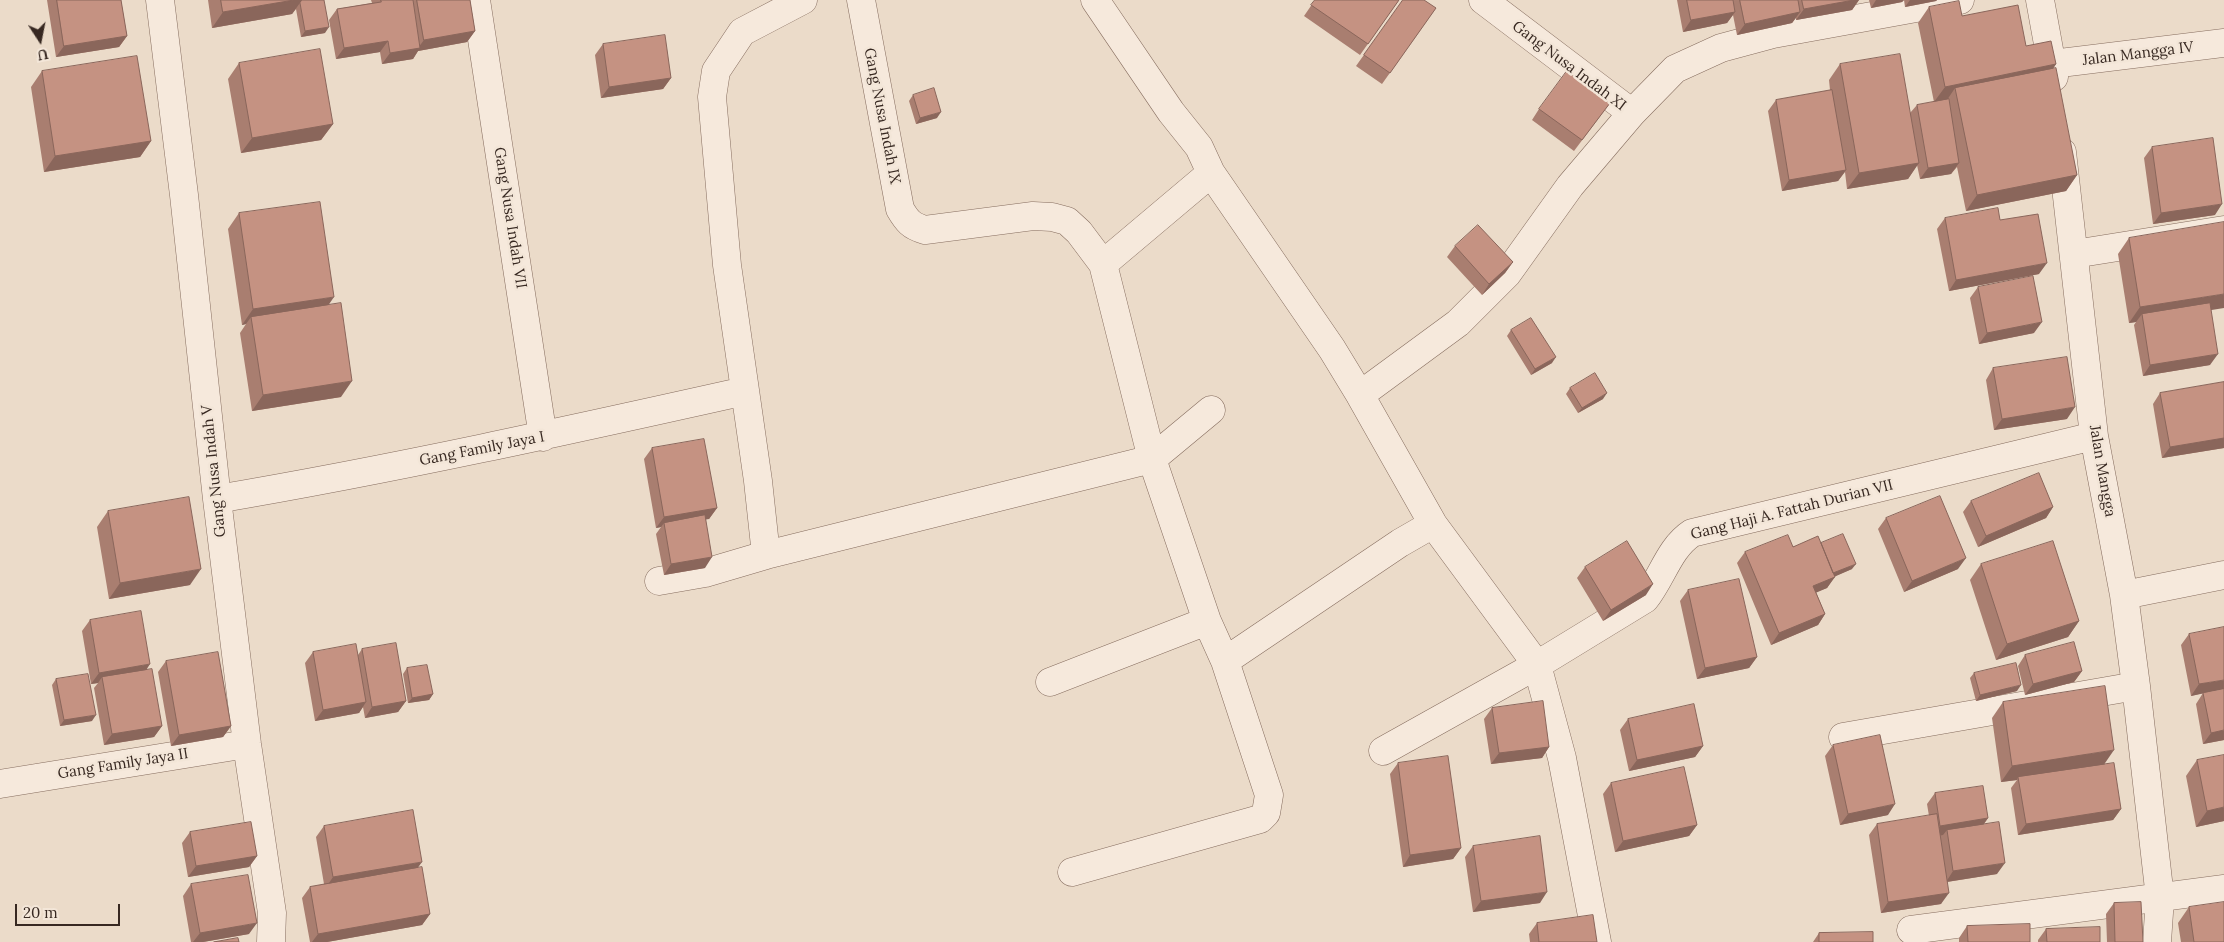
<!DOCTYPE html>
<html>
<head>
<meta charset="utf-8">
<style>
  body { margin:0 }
  #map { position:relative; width:2224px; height:942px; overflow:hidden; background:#ebdbc9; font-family:Lora,serif }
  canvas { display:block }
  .north { position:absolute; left:15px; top:15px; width:50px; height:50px; -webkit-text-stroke:4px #f3e6d8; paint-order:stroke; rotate:169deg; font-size:14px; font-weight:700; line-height:20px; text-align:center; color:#372821 }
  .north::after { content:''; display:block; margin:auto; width:18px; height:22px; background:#372821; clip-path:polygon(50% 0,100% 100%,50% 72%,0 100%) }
  .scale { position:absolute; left:15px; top:904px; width:105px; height:22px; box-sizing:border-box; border:2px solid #372821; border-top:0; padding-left:6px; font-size:15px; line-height:18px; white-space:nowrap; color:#372821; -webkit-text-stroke:4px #f3e6d8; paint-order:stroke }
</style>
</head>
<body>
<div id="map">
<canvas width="2224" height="942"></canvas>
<div class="north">U</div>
<div class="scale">20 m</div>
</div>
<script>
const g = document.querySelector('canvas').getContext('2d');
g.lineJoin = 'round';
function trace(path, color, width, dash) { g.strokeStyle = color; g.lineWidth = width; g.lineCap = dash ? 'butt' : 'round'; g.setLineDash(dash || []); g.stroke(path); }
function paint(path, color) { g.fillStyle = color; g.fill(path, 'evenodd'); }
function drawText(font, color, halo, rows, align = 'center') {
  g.font = font + ' Lora,serif'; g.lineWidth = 5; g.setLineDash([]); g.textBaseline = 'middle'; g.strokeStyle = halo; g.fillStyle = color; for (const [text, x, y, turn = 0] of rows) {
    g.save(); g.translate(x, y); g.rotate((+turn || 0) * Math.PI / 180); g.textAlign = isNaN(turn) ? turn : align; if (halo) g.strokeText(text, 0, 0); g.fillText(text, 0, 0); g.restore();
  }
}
const minor = new Path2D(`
  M160 0 184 195 217 499 247 744 272 913 271 942
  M476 0 543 437
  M861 0 900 209C907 221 911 226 925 230L1033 216 1052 217 1067 221 1079 232 1103 264 1152 459 1207 621 1225 661 1269 795 1266 813 1260 819 1072 872
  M1095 0 1171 112 1199 147 1211 173 1103 264
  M1483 0 1632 113
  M2040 0 2054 77
  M2052 64 2224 43
  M2062 152 2094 436 2124 595 2136 686 2160 898 2157 942
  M1211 173 1332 349 1360 395 1433 524 1537 665 1562 758 1597 942
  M2074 254 2224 230
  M1360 395 1458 323 1507 274 1570 186 1632 113 1675 69 1721 48 1773 34 1960 0
  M217 499C394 469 570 430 745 391
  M766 555 758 481 727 265 712 97 716 71 742 32 803 0
  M659 581 705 573 766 555 1152 459 1211 410
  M2124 595 2224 575
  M1225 661 1400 543 1433 524
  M1050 682 1207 621
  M1843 737 2136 686
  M1383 751 1537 665 1645 599C1662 578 1669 548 1692 533L2094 436
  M0 784 247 744
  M1911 930 2224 889`);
trace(minor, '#866d5f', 29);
trace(minor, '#f6e9dc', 28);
paint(new Path2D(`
  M47 0H121L127 36 119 47 56 57Z
  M208 0H324L325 33 301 37 296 9 292 14 212 28Z
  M371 0H470L475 31 467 42 418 51 413 59 382 64 380 52 336 59 329 20 337 9 372 3Z
  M1315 0H1399L1360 55 1304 16Z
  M1403 0 1436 8 1382 84 1356 66Z
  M1677 0H1859L1852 10 1796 20V18L1792 23 1737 35 1733 15 1727 23 1683 32Z
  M1869 0H1904L1902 2 1871 8Z
  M1904 0H1937L1936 1 1905 7Z
  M1929 7 1962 16 2026 46 2056 64 2053 69 2077 175 2066 191 1966 211 1957 167 1951 174 1920 179 1917 165 1908 179 1847 189 1845 172 1838 181 1782 191 1768 111 1776 100 1830 90 1829 80 1840 64 1910 113 1917 105 1934 102 1918 23Z
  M603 44 671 78 663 89 601 98 595 55Z
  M239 63 333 124 321 140 241 153 228 79Z
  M42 71 151 141 140 157 44 172 31 87Z
  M913 95 937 118 916 124 909 101Z
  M1610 103 1574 151 1532 120 1539 109Z
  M2152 147 2215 215 2153 224 2144 158Z
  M239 213 327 306 341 397 252 411 240 333 246 324 242 325 228 229Z
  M1945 218 2000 220 2039 274 1949 291 1937 229Z
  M2129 238 2211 310 2210 365 2143 376 2134 325 2136 322 2129 323 2118 254Z
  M1455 246 1513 262 1505 273 1482 295 1447 257Z
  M1978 287 2034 333 1979 344 1970 298Z
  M1511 330 1552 363 1531 375 1507 336Z
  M1993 368 2067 419 1994 430 1986 380Z
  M2224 382V448L2162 458 2153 404 2160 393Z
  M1570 388 1603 399 1578 413 1566 394Z
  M652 448 717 508 709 519H706L705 568 664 575 656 534 661 527 656 528 644 459Z
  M1971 501 2053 507 2046 518 1978 547 1963 512Z
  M108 511 190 585 109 599 97 527Z
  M1886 518 1958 569 1904 592 1878 529Z
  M1821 543 1852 569 1835 576 1827 588 1816 592 1825 614 1818 625 1771 645 1737 563 1745 552Z
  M1981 564 2079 621 2068 637 1996 660 1970 580Z
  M1585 567 1646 595 1603 621 1577 578Z
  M1688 590 1757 657 1749 668 1697 679 1680 601Z
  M90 620 147 670 162 726 154 737 104 745 94 688 98 683 91 684 82 631Z
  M2189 634 2224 740 2203 744 2196 704 2203 693 2191 696 2181 645Z
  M362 649 406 701 398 712 365 718 363 707 359 713 315 721 305 663 313 652 358 655Z
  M2025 655 2082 671 2074 682 2025 695 2018 666Z
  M166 661 231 726 223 737 171 746 158 672Z
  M407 668 433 694 429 700 408 703 403 674Z
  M1974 673 2017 691 1976 701 1970 678Z
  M56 679 92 721 60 726 52 685Z
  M2003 702 2105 764 2121 809 2113 820 2018 835 2011 788 2017 780 2001 782 1992 718Z
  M1492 708 1549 747 1542 758 1491 764 1484 719Z
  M1628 719 1703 746 1695 757 1629 771 1620 730Z
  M1833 745 1888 815 1840 825 1825 756Z
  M2197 760 2224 821 2196 827 2186 776Z
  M1398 763 1461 848 1453 859 1403 867 1390 774Z
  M1611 783 1697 825 1689 836 1615 852 1603 794Z
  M1935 793 1988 818 1984 824 1997 874 1947 882 1941 904 1881 913 1869 835 1877 824 1929 816 1927 804Z
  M324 826 418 867 430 914 422 925 327 942H310L302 898 310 887 324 884 316 837Z
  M190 832 257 856 249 867 188 877 182 843Z
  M1473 846 1540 903 1473 912 1465 857Z
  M191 884 249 934 203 942H191L183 896Z
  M2114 903 2143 942H2107L2106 914Z
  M2189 907 2224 942H2181L2178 923Z
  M1537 923 1597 942H1530L1529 934Z
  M1967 926 2030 942H1959V938Z
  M2046 929 2100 942H2038V940Z
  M1819 933 1873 942H1813Z`), '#a97e70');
paint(new Path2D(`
  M294 0H302L292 14 212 28 223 12Z
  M1854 0H1859L1852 10 1796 20 1804 9Z
  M1876 0H1904L1902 2 1871 8Z
  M1910 0H1937L1936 1 1905 7Z
  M1735 12 1727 23 1683 32 1691 20Z
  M1800 12 1792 23 1737 35 1745 24Z
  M329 27 325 33 301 37 305 31Z
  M475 31 467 42 418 51 413 59 382 64 390 53 418 48 424 40Z
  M127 36 119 47 56 57 64 46Z
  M388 41 380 52 336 59 344 48Z
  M2056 64 2045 80 1955 88 1947 100 1934 102 1945 87Z
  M671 78 663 89 601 98 609 87Z
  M941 112 937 118 916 124 920 118Z
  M333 124 321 140 241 153 252 138Z
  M151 141 140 157 44 172 55 156Z
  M1919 163 1908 179 1847 189 1859 173Z
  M1959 163 1951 174 1920 179 1928 168Z
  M1846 170 1838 181 1782 191 1789 180Z
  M2077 175 2066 191 1966 211 1977 195Z
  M2222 204 2215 215 2153 224 2161 213Z
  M1513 262 1505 273 1482 295 1489 284Z
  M2047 263 2039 274 1949 291 1956 280Z
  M2224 294V308L2143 321 2142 314 2136 322 2129 323 2140 307Z
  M334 297 323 313 251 317 246 324 242 325 253 309Z
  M2042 322 2034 333 1979 344 1987 333Z
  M2218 354 2210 365 2143 376 2150 365Z
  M1556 357 1552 363 1531 375 1535 369Z
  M352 381 341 397 252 411 263 395Z
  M1607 393 1603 399 1578 413 1582 408Z
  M2075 407 2067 419 1994 430 2002 419Z
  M2224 438V448L2162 458 2170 447Z
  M2053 507 2046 518 1978 547 1986 536Z
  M717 508 709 519 665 526 664 523 661 527 656 528 664 517Z
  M712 557 705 568 664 575 671 564Z
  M1966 558 1958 569 1904 592 1912 581Z
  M1856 564 1852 569 1827 580 1831 574Z
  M201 569 190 585 109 599 120 583Z
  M1835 577 1827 588 1806 597 1813 586Z
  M1653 584 1646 595 1603 621 1611 610Z
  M1825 614 1818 625 1771 645 1779 633Z
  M2079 621 2068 637 1996 660 2007 644Z
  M1757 657 1749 668 1697 679 1705 668Z
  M150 664 143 675 102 677 98 683 91 684 99 673Z
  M2082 671 2074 682 2025 695 2033 684Z
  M2224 680V689L2191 696 2199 684Z
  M2021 685 2017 691 1976 701 1980 695Z
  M433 694 429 700 408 703 412 698Z
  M406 701 398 712 365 718 372 707Z
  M366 702 359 713 315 721 323 710Z
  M96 715 92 721 60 726 64 720Z
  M162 726 154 737 104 745 112 734Z
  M231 726 223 737 171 746 179 735Z
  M2224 730V740L2203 744 2211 733Z
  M1703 746 1695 757 1629 771 1637 760Z
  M1549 747 1542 758 1491 764 1499 753Z
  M2114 750 2103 766 2018 777 2017 780 2001 782 2012 766Z
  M1895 804 1888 815 1840 825 1848 814Z
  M2224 807V821L2196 827 2207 811Z
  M2121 809 2113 820 2018 835 2026 824Z
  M1988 818 1980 829 1947 830 1943 835 1932 837 1940 826Z
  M1697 825 1689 836 1615 852 1623 841Z
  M1461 848 1453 859 1403 867 1410 855Z
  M257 856 249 867 188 877 196 866Z
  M422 862 414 873 325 889 333 877Z
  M2005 863 1997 874 1946 882 1953 871Z
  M1547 892 1540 903 1473 912 1481 901Z
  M1949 893 1941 904 1881 913 1888 902Z
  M430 914 422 925 327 942H312L318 934Z
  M257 923 249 934 203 942H193L200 933Z`), '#8a665b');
const building = new Path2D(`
  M57 0H121L127 36 64 46Z
  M221 0H294L223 12Z
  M302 0H324L329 27 305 31 300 3Z
  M381 0H413L420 48 390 53 388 41 344 48 337 9 381 2Z
  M417 0H470L475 31 424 40Z
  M1315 0H1399L1368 44 1311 5Z
  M1403 0H1424L1436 8 1390 73 1364 55Z
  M1687 0H1733L1735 12 1691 20Z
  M1740 0H1798L1800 12 1745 24Z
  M1802 0H1854L1804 9Z
  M1959 1 1962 16 2018 5 2026 46 2051 41 2056 64 1945 87 1929 7Z
  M665 35 671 78 609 87 603 44Z
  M320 49 333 124 252 138 239 63Z
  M1900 54 1919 163 1859 173 1840 64Z
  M137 56 151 141 55 156 42 71Z
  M2056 68 2077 175 1977 195 1955 88Z
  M1567 71 1610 103 1582 140 1539 109Z
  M934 88 941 112 920 118 913 95Z
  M1832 90 1846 170 1789 180 1776 100Z
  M1949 99 1959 163 1928 168 1917 105Z
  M2213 138 2222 204 2161 213 2152 147Z
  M320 202 334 297 253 309 239 213Z
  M1998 208 2000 220 2038 214 2047 263 1956 280 1945 218Z
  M2224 222V294L2140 307 2129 238Z
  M1478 225 1513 262 1489 284 1455 246Z
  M2033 276 2042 322 1987 333 1978 287Z
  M341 303 352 381 263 395 251 317Z
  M2210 303 2218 354 2150 365 2142 314Z
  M1531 318 1556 357 1535 369 1511 330Z
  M2067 357 2075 407 2002 419 1993 368Z
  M1595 373 1607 393 1582 408 1570 388Z
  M2224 382V438L2170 447 2160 393Z
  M704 439 717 508 664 517 652 448Z
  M2039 473 2053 507 1986 536 1971 501Z
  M1940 496 1966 558 1912 581 1886 518Z
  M189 497 201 569 120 583 108 511Z
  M705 515 712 557 671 564 664 523Z
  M1843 534 1856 564 1833 573 1821 543Z
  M1788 535 1793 547 1818 536 1835 577 1813 586 1825 614 1779 633 1745 552Z
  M1627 541 1653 584 1611 610 1585 567Z
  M2053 541 2079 621 2007 644 1981 564Z
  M1739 579 1757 657 1705 668 1688 590Z
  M141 611 150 664 99 673 90 620Z
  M2224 627V680L2199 684 2189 634Z
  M2074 642 2082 671 2033 684 2025 655Z
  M396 643 406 701 372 707 362 649Z
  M356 644 366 702 323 710 313 652Z
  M218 652 231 726 179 735 166 661Z
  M2016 663 2021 685 1980 695 1974 673Z
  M427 665 433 694 412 698 407 668Z
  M152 669 162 726 112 734 102 677Z
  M88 674 96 715 64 720 56 679Z
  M2105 686 2114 750 2012 766 2003 702Z
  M2224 689V730L2211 733 2203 693Z
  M1543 701 1549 747 1499 753 1492 708Z
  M1694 704 1703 746 1637 760 1628 719Z
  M1880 735 1895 804 1848 814 1833 745Z
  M2224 755V807L2207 811 2197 760Z
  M1448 756 1461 848 1410 855 1398 763Z
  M2114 763 2121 809 2026 824 2018 777Z
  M1684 767 1697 825 1623 841 1611 783Z
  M1983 786 1988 818 1940 826 1935 793Z
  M413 810 422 862 333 877 324 826Z
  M1937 814 1949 893 1888 902 1877 824Z
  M251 822 257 856 196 866 190 832Z
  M1999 822 2005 863 1953 871 1947 830Z
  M1540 836 1547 892 1481 901 1473 846Z
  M422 867 430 914 318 934 310 887Z
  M248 875 257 923 200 933 191 884Z
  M2141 902 2143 942H2115L2114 903Z
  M2224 902V942H2194L2189 907Z
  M1593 915 1597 942H1539L1537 923Z
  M2030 924V942H1968L1967 926Z
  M2100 927V942H2047L2046 929Z
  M1873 932V942H1819V933Z
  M238 938 239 942H214Z`);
paint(building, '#c59282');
trace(building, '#8a665b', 1);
drawText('15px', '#372821', '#f3e6d8', [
  ["Jalan Mangga IV",2138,54,-7],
  ["Gang Nusa Indah XI",1569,66,37],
  ["Gang Nusa Indah IX",882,116,79],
  ["Gang Nusa Indah VII",510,218,81],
  ["Gang Family Jaya I",482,449,-11],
  ["Gang Nusa Indah V",214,471,-96],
  ["Jalan Mangga",2102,471,80],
  ["Gang Haji A. Fattah Durian VII",1792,510,-14],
  ["Gang Family Jaya II",123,764,-9]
]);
</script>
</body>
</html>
